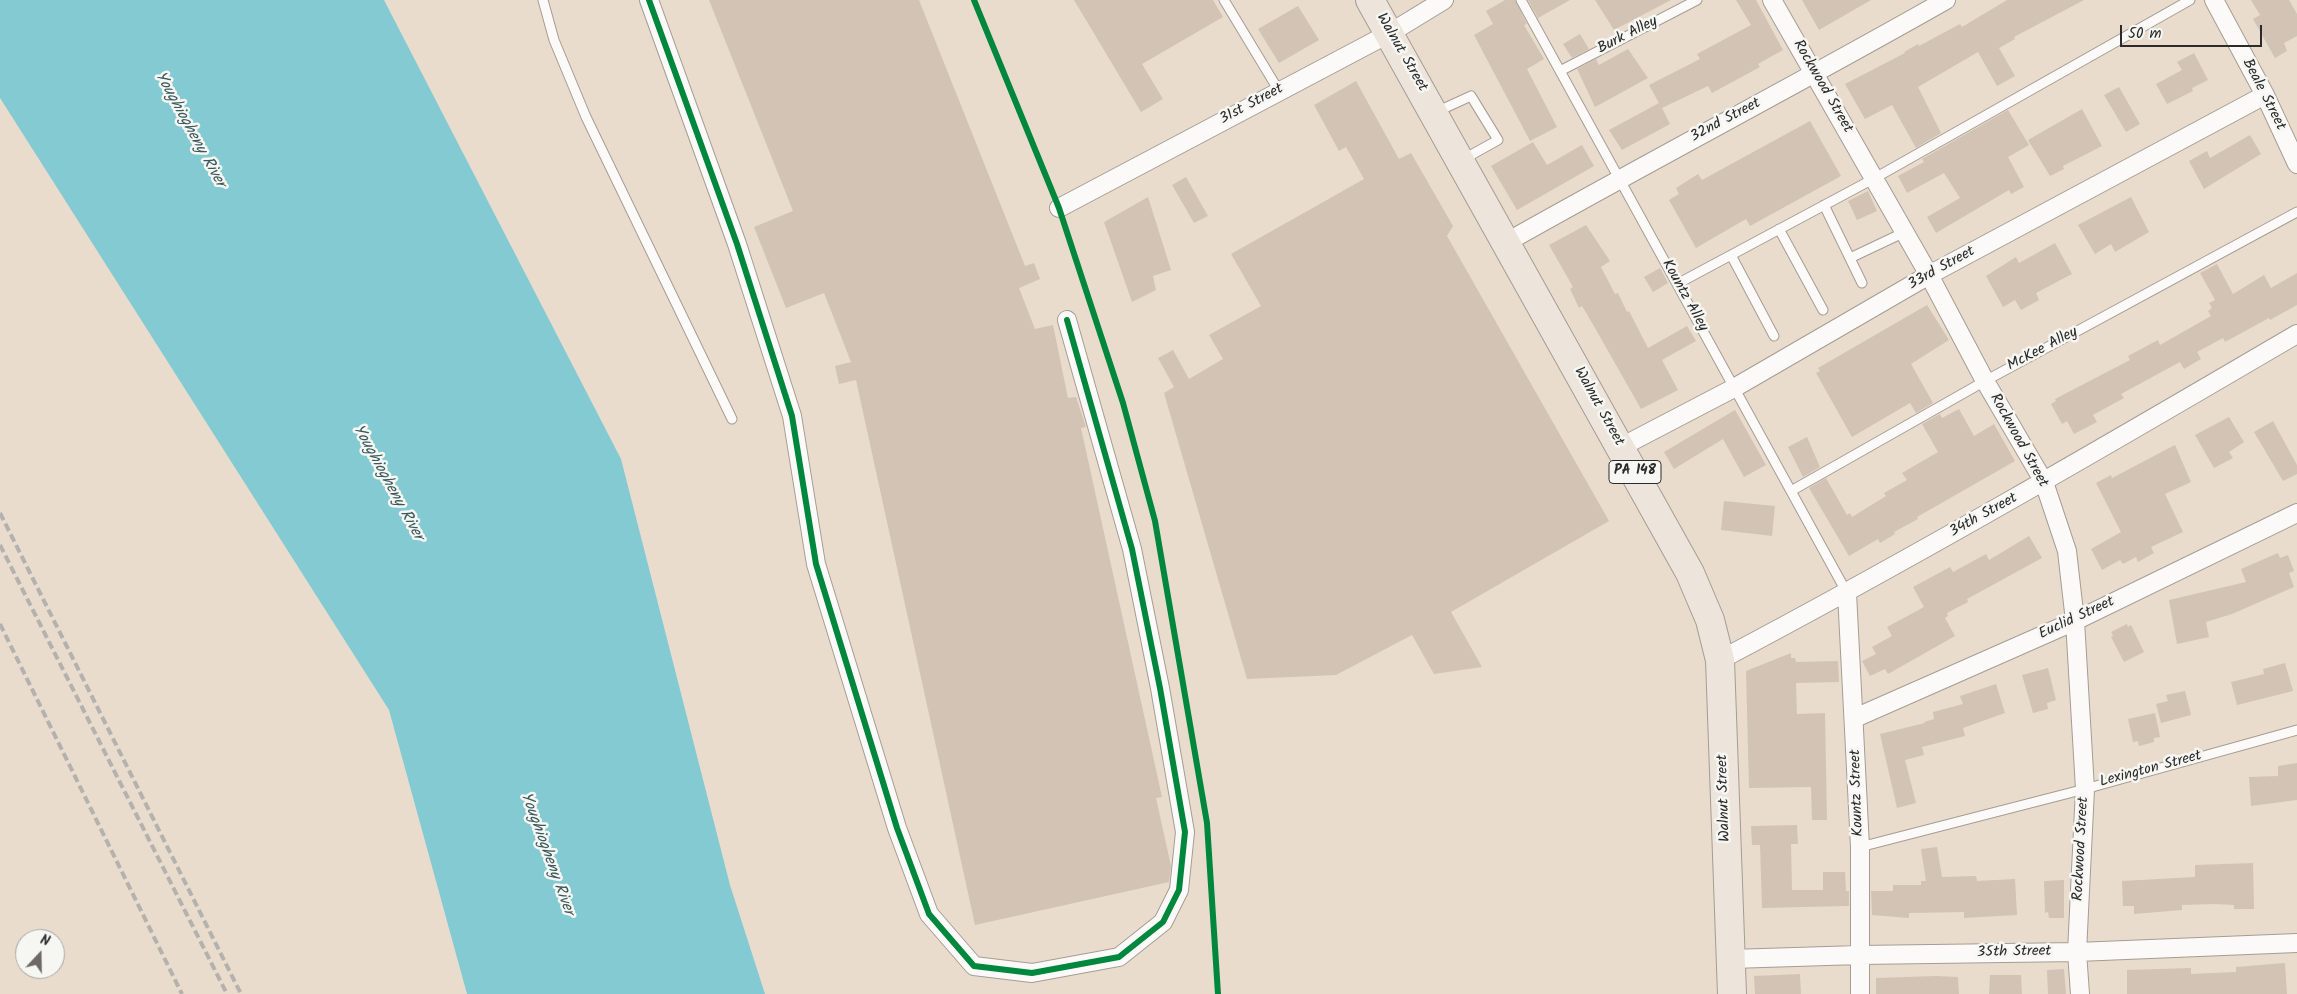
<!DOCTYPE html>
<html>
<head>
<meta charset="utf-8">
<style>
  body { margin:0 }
  #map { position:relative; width:2297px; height:994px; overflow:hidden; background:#e9dccd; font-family:Kalam,sans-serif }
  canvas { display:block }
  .north { position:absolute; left:15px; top:929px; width:50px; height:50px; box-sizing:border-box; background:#f6f6f2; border:1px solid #a5a5a2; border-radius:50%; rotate:21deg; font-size:14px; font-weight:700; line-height:20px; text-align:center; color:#2b2b2b }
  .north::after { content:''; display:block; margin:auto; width:18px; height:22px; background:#6e6964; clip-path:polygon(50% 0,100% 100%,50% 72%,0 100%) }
  .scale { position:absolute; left:2120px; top:25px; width:142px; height:22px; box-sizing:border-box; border:2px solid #2b2b2b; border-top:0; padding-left:6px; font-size:15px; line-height:18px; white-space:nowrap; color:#2b2b2b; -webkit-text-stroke:4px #f6f6f2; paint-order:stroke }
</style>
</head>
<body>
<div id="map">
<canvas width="2297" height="994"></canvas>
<div class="north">N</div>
<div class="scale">50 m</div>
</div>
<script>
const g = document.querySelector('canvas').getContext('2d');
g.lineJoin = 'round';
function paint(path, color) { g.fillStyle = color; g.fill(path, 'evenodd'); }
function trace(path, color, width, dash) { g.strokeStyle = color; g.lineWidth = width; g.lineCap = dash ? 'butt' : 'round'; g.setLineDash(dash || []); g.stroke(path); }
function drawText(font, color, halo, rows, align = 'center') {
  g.font = font + ' Kalam,sans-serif'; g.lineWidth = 5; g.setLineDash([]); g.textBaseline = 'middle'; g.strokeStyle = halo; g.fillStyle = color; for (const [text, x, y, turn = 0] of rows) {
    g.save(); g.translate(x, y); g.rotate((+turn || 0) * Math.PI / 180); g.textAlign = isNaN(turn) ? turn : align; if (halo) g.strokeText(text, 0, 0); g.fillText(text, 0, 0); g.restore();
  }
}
paint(new Path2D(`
  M0 0H384L621 459 730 885 765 994H467L389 710 0 98Z`), '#84cad3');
paint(new Path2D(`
  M709 0H919L1025 266 1034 263 1040 279 1019 288 1035 329 1053 325 1068 398 1076 397 1086 427 1081 428 1162 797 1156 798 1171 866 1169 882 975 925 856 380 839 384 835 366 851 362 824 293 786 308 754 227 793 211Z
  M1074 0H1213L1223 17 1142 64 1163 99 1141 112Z
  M1505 0H1515L1527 24 1524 25 1544 59 1527 69 1557 127 1530 141 1474 35 1493 24 1486 11Z
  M1528 0H1570L1538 18Z
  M1595 0H1671L1614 30Z
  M1736 0H1756L1783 50 1758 64 1760 67 1712 93 1708 86 1662 108 1670 124 1622 150 1609 130 1659 103 1649 85 1700 59 1697 54 1751 25Z
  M1802 0H1871L1819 30Z
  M2007 0H2084L2014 37 2015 39 1999 48 2015 76 1997 86 1978 52 1918 87 1941 133 1916 148 1892 105 1865 119 1845 84 1905 53 1904 52 1918 44 1919 46 1960 24 1962 27Z
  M2251 0H2289L2297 14V36L2284 43 2287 51 2275 58 2253 19 2260 15Z
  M1298 6 1319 40 1279 63 1258 29Z
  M1580 34 1589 49 1572 58 1563 44Z
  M1628 49 1648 78 1595 107 1577 69 1596 59 1599 65Z
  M2194 53 2208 80 2192 88 2193 91 2167 104 2156 84 2182 70 2177 62Z
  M1356 81 1399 159 1411 153 1453 226 1447 236 1609 521 1451 612 1482 667 1434 674 1412 635 1336 675 1247 679 1164 393 1174 387 1158 358 1173 350 1189 379 1223 359 1209 335 1261 306 1231 254 1364 179 1346 147 1339 151 1314 105Z
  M2119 87 2140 124 2126 132 2104 95Z
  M2082 109 2102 146 2063 166 2064 169 2050 176 2028 140Z
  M2008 110 2029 145 2008 157 2024 187 2011 194 2009 190 1936 233 1927 217 1960 198 1944 173 1907 193 1898 176 1924 162 1922 159Z
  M1810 121 1841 176 1750 226 1746 219 1696 248 1669 200 1679 194 1676 188 1698 174 1702 180Z
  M2250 135 2261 154 2204 189 2189 161 2207 151 2210 158Z
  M1533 142 1547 165 1582 145 1594 166 1517 210 1491 166Z
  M1186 177 1208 216 1194 223 1172 185Z
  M1868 191 1877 211 1857 220 1848 201Z
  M1148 197 1171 270 1153 276 1156 290 1132 302 1104 222Z
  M2131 197 2149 232 2115 252 2111 244 2095 254 2078 225Z
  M1586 225 1610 261 1601 267 1615 294 1618 293 1627 312 1629 311 1648 348 1687 326 1696 341 1662 360 1678 390 1641 409 1595 328 1582 306 1579 308 1570 289 1573 287 1549 245Z
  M2055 243 2072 274 2036 293 2039 300 2021 310 2015 300 2003 307 1986 276 2016 257 2019 263Z
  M2217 264 2233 294 2264 275 2271 288 2297 273V305L2270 320 2269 318 2225 342 2223 338 2197 352 2201 359 2184 369 2180 362 2121 394 2124 398 2093 415 2097 422 2074 434 2067 421 2062 424 2051 404 2056 401 2055 399 2130 360 2128 356 2158 340 2160 345 2211 316 2208 311 2212 308 2209 303 2215 300 2200 273Z
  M1660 268 1668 283 1653 292 1644 277Z
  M1927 305 1949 340 1911 364 1933 403 1916 413 1910 403 1852 437 1816 373 1820 371 1818 368Z
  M1959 409 1974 436 1994 424 2015 461 1917 517 1918 519 1894 532 1895 534 1880 543 1878 539 1849 556 1809 488 1826 478 1847 515 1850 513 1852 517 1886 496 1884 493 1907 480 1902 473 1938 452 1922 424 1940 414 1942 418Z
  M1735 410 1766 465 1744 477 1723 439 1674 469 1664 452Z
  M2229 417 2244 442 2229 452 2233 458 2214 468 2195 435Z
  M2273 421 2297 465V474L2283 481 2254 432Z
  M1807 437 1820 467 1803 477 1788 447Z
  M2175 445 2191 482 2165 494 2183 532 2151 547 2154 553 2138 562 2136 557 2123 564 2120 560 2102 570 2091 549 2121 532 2096 483 2111 475 2112 478Z
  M1724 501 1775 506 1772 536 1721 530Z
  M2029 536 2042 558 1967 599 1968 602 1947 613 1948 616 1945 618 1955 636 1888 674 1885 669 1870 676 1862 661 1876 654 1872 647 1892 636 1887 627 1924 607 1913 587 1950 567 1953 572 1986 554 1989 560Z
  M2278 553 2280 558 2288 555 2294 571 2289 573 2294 587 2232 614 2206 622 2209 637 2177 644 2169 600 2246 582 2241 569Z
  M2127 624 2128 627 2131 625 2144 652 2124 662 2111 637 2113 636 2111 632Z
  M1791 653V658H1795L1796 662 1838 661 1839 682 1796 683 1797 714 1825 713 1827 820H1812L1811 787 1749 788 1746 671Z
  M2285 663 2293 691 2237 705 2231 682 2264 674 2263 669Z
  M2048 668 2056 700 2047 703 2048 709 2033 713 2022 675Z
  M1996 684 2005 713 1963 728 1965 736 1922 747 1924 755 1905 760 1916 803 1897 808 1880 734 1925 723 1924 722 1934 719 1933 712 1963 704 1960 696Z
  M2185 691 2191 715 2161 723 2156 704 2168 701 2166 695Z
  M2155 713 2160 737 2154 738V742L2139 746 2138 741 2133 742 2128 719Z
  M2297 763V800L2251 806 2249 777 2278 776V766Z
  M1797 825 1798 844H1791L1792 890H1823V872H1845L1846 891H1849V906L1762 908 1760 845H1752L1751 826Z
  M1937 847 1942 877 1976 876 1977 881 2015 879 2017 915 1964 918V912L1909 913V918L1872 915 1871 891H1893V885H1921V881H1926L1921 849Z
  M2253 863 2254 909H2234V905L2215 904 2182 905V910L2134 914V906H2123L2122 881 2195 877V865Z
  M2064 880V918H2049L2048 912 2045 913 2044 881Z
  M2285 963 2287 994H2127V970L2191 968V974L2236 972V967Z
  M2064 969 2066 994H2048L2047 970Z
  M1800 974 1801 994H1755L1754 976Z
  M1990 975H2021L2022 994H1989Z
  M1936 976 1958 977 1959 994H1876V978Z`), '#d2c3b5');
const lane = new Path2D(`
  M543 0 554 40 586 117 732 419
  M1224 0 1279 91
  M1521 0 1847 593
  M1560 71 1697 0
  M1436 112 1471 96 1498 140 1462 160
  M1824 205 1862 283
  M1779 229 1823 310
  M1731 255 1774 336
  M1850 258 1905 232
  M1677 284 1875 178 2190 0
  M1791 491 1985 381 2297 212
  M1860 847 2085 789 2297 730`);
const street = new Path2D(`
  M649 0 737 244 792 416 816 564 897 828 929 914 974 966 1032 973 1119 957 1163 922 1179 890 1185 832 1160 688 1132 549 1067 320
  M1772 0 1929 275 1985 381 2044 482 2067 551 2075 621 2085 789 2077 952 2080 994
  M2214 0 2265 95 2297 164
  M1059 208 1390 33 1444 0
  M1507 242C1652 160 1800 83 1946 0
  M1621 447 1734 388 1929 275 2265 95
  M1847 593 1860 847V994
  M1720 660C1915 557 2106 446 2297 334
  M1855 718 2075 621 2297 513
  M1731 959 1859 955 2077 952 2297 943`);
const primary = new Path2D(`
  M1370 0 1690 573 1710 620 1720 660 1732 994`);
trace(lane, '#a49d94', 11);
trace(street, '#a49d94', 20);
trace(primary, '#a49d94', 30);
trace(lane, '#fcfaf8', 9);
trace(street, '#fcfaf8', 18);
trace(primary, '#ede4db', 28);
trace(new Path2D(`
  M0 513 241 994
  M0 545 227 994
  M0 624 182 994`), '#b3b2af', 4, [8, 4]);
trace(new Path2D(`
  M649 0 737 244 792 416 816 564 897 828 929 914 974 966 1032 973 1119 957 1163 922 1179 890 1185 832 1160 688 1132 549 1067 320
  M974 0 1059 208 1123 403 1155 521 1207 823 1218 994`), '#00873e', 6);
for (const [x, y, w] of [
  [1635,472,52]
]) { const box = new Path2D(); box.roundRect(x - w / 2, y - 11.5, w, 23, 4); g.fillStyle = '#f6f6f2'; g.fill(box); trace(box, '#2b2b2b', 1); }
drawText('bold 14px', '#2b2b2b', null, [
  ["PA 148",1635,472]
]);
drawText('15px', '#2b2b2b', '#f6f6f2', [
  ["Burk Alley",1628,36,-27],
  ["Walnut Street",1401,53,60],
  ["Rockwood Street",1822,87,60],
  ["Beale Street",2263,95,63],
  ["31st Street",1252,105,-28],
  ["32nd Street",1726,121,-28],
  ["33rd Street",1942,269,-29],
  ["Kountz Alley",1684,296,61],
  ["McKee Alley",2043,350,-28],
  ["Walnut Street",1598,407,61],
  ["Rockwood Street",2018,441,61],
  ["34th Street",1984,516,-29],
  ["Euclid Street",2077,619,-25],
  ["Lexington Street",2151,770,-15],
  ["Kountz Street",1858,793,-92],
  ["Walnut Street",1725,798,-92],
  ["Rockwood Street",2082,849,-87],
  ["35th Street",2014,953,-1]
]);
drawText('italic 16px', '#39595e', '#f6f6f2', [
  ["Youghiogheny River",189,130,61],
  ["Youghiogheny River",387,483,61],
  ["Youghiogheny River",546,854,70]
]);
</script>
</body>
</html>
